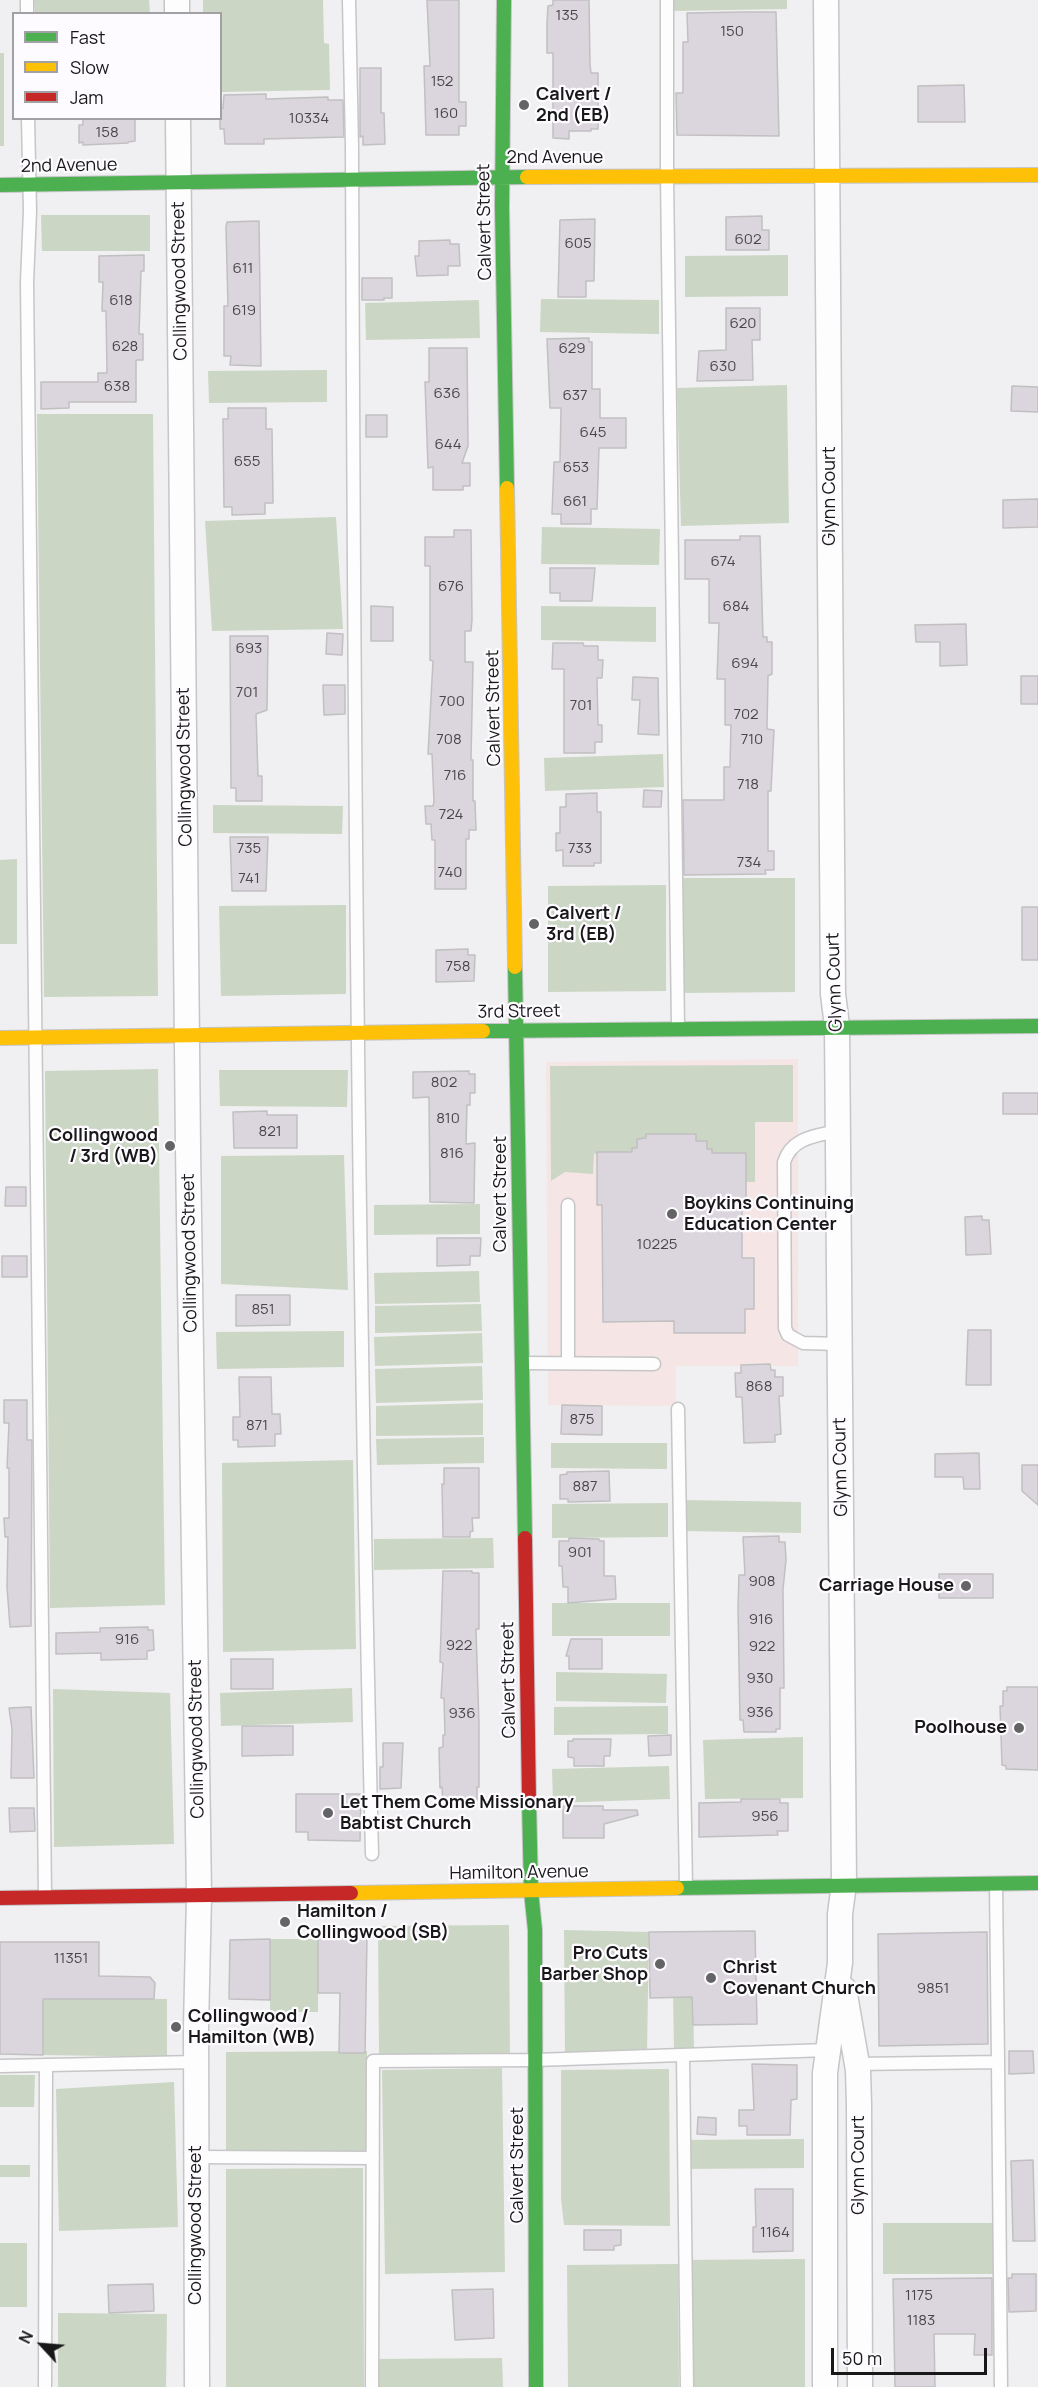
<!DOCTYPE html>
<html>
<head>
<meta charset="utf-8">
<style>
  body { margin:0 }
  #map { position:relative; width:1038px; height:2387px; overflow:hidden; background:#f0eff1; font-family:Manrope,sans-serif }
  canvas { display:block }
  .legend { position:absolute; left:12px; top:12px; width:210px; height:108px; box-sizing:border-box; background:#fdfbff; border:2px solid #a1a0a3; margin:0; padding:8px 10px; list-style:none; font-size:18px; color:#181819 }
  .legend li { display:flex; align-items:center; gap:12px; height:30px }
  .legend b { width:30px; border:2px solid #a1a0a3 }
  .north { position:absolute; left:12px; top:2315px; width:60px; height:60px; -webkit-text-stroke:4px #fdfbff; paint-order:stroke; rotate:296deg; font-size:16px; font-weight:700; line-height:24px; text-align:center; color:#181819 }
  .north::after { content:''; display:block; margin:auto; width:21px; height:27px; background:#181819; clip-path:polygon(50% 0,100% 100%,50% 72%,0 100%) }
  .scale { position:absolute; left:831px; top:2348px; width:156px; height:27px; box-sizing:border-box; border:3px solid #181819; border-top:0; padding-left:8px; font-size:18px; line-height:21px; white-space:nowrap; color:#181819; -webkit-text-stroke:4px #fdfbff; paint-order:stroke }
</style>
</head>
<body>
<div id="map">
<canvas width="1038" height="2387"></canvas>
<ul class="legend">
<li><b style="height:8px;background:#4caf50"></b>Fast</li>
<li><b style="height:8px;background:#ffc107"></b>Slow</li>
<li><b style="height:8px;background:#c62828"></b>Jam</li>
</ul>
<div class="north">N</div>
<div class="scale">50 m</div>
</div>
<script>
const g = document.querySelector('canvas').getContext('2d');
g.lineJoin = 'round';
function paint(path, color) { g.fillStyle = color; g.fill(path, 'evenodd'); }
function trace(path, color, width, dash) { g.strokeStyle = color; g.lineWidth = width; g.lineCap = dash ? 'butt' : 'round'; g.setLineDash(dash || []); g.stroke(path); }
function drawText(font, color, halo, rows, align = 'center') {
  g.font = font + ' Manrope,sans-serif'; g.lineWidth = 4.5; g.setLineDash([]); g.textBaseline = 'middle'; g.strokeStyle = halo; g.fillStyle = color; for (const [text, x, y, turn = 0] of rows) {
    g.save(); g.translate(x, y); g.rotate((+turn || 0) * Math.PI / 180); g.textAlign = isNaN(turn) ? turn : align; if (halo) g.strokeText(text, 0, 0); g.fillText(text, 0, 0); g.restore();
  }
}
paint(new Path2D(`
  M798 1059V1366H676V1406L548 1405 546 1062Z`), '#f5e6e5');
paint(new Path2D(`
  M34 0H149L150 13H35Z
  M203 0H323L324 43 329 44 330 90 221 92 220 14 203 13Z
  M672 0H787V9L672 11Z
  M0 53H4V146H0Z
  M41 215H150V251H42Z
  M788 255V296L685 297V256Z
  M541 299 659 300V334L540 332Z
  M479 300 480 338 366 340 365 303Z
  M327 370V402L209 403 208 371Z
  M787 385 789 523 681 526 677 388Z
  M37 414H153L158 996 44 997Z
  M336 517 343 629 212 631 205 521Z
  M542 527 660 529 659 565 541 564Z
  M541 606 656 607V642L541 640Z
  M663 754 664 787 545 791 544 758Z
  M213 805 343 806 342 834 213 833Z
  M17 859V944H0V860Z
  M682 878H795V992L684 993Z
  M666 885V991L548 992V886Z
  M346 905V994L221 996 219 906Z
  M793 1065V1122H755V1182H746V1153H712V1149H707V1141H696L695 1134H646V1138L637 1139V1148H632V1152L594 1154 593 1174 565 1172 551 1181 550 1066Z
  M158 1069 165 1605 50 1608 45 1071Z
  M219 1070H348L347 1107 220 1106Z
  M344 1155 348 1290 221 1284V1156Z
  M480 1204V1234L374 1235V1205Z
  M479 1271 480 1302 375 1304 374 1273Z
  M481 1304 482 1331 375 1333V1306Z
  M344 1331V1367L217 1369 216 1332Z
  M482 1333 483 1363 375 1366 374 1337Z
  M482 1366 483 1400 376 1403 375 1369Z
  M483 1403V1435L376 1436V1406Z
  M484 1437V1463L377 1465 376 1439Z
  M551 1443H667V1469L551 1468Z
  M353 1460 356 1649 223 1652 222 1463Z
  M682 1500 801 1502V1533L682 1531Z
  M668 1503V1537L552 1538V1504Z
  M493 1538 494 1568 374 1570V1539Z
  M552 1603H670V1636H552Z
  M556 1672 667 1674 666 1703 556 1701Z
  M352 1688 353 1722 221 1726 220 1693Z
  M53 1689 170 1693 174 1844 54 1847Z
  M668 1706V1734L554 1735V1707Z
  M803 1737V1798L705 1799 703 1740Z
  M669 1766 670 1799 553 1803 552 1769Z
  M509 1925 510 2054 379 2055 378 1926Z
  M564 1930 649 1932 647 2052 565 2053Z
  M672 1932H692L694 2050 674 2049Z
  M270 1939H318V2012H270Z
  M43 1999H167V2057L43 2055Z
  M367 2051V2151L226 2152V2052Z
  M502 2068 505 2272 385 2274 382 2070Z
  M669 2069 670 2226 564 2225 561 2199V2070Z
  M0 2075H35L34 2107H0Z
  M174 2082 178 2227 59 2231 56 2089Z
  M804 2139V2168L682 2169V2140Z
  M0 2165H30V2177H0Z
  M363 2168 364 2387H226V2169Z
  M883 2223H994V2274H883Z
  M0 2243H27V2307H0Z
  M805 2259V2387H684V2260Z
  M678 2264 679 2387H568L567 2265Z
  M58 2313 167 2314 166 2387H58Z
  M502 2358 503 2387H379V2359Z`), '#cbd7c4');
const building = new Path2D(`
  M427 0H459V102H466V126H459V135H426L424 66H430Z
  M553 0H589L590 65 591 73H598V129H591V131H569V139L553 138V53H547V23L548 6 553 5Z
  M743 12H776L779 136 677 135 676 93H683V42H688L687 13Z
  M360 68H381V113H384L385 144 363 145V136L360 137Z
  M964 85 965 122H918V86Z
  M266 94V99L328 97V100H343L344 137 264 139V144H225L224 129H220V109L223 108 224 95Z
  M83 118H135V141L128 142V143L83 145V142L79 143V125H83Z
  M762 216V230H769V250H726V217Z
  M595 219 594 281H586V297H558L560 220Z
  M259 221 261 366 230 365 231 356H224V306H228L226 227 227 222Z
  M450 240V244H459L460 266H448V275L417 276 415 256H419V241Z
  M144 255V271H141L139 334H143V360H136V402H69V408L41 409V382H98V373H107L106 311H102L103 282H99V256Z
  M362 278H392V298H384V300H362Z
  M726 308H760V340H752L753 380 697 381 699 351 726 350Z
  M589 338V342H592V389H600V418H626V448H599L597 509H591V524H561V514H552L554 462H560L561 408H550L547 339Z
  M429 348H467L468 446 462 463H470V486H463V490H433V467L428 468 425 382H429Z
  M1012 386 1038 387V412L1011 411Z
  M228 408H266V429H272L273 503H265V514L232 515V507H224L223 419H228Z
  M366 415H387V437H366Z
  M1038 499V527L1003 528V500Z
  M454 530H471L472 620 471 631H465V662H473L471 760H473V801H475L476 830H469V839H466V889H435V840H432L431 824H426L425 806H433L434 802 432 754H428L433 661 430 660V566H425V537H454Z
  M740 536H760L763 637H767V642H772V674L768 676 767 729 774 730 771 791H768V851H774V870H765L766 874 684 875 683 800H724V767H730L731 725H725V679H717L719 623H709V579H685V540H740Z
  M550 568H595L592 601H560V593H550Z
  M371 606 393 607V641H371Z
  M966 624 967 665 940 666V642H916L915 625Z
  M327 633 343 634 342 655 326 654Z
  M230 636H268L267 710 256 714 258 776H262V801H236V788H231Z
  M553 643H583L584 646H598V660H603L602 678H597L598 725H602V742H595V753H564V669H552Z
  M1021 676H1038V704H1021Z
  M633 677 658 678 659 735 638 734 640 700H632Z
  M323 685H345V714L324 715Z
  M644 790 662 791 661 807H643Z
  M597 793V812H601V863H594V866H563V850L556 851V833H560V807H566V794Z
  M230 837H268L266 891H232Z
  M1022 907H1038V960H1022Z
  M468 949V955H475L474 981 436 982V950Z
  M469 1071V1074H475V1093H470V1105H467L466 1144 475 1143 474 1203 430 1202 429 1097 413 1098V1072Z
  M1003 1093H1038V1114H1003Z
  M267 1111V1115H297V1148H234L233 1112Z
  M646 1134H696V1141H707V1149H712V1153H746V1201H742V1258H754V1309H745V1333H674V1321L603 1322 602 1205H597V1152H632V1148H637V1139L646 1138Z
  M6 1187H26V1206H5Z
  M982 1216V1220H989L991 1254 966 1255 965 1217Z
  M437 1238H481L480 1256H470V1265L437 1266Z
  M2 1256H27V1277H2Z
  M236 1295H290V1325L236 1326Z
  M968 1330H991V1385H966Z
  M770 1364 771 1370H775V1377H783V1396H779L781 1434 775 1435V1442L744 1443 742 1397H736L735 1373H741V1365Z
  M239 1377H271L272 1414H280L281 1434H275V1446L238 1447V1440H233V1417H240Z
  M4 1400H27V1440H32L31 1626 10 1627 7 1587 8 1537H5L4 1518H9V1468H7L9 1423H4Z
  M562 1405 602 1406V1435L561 1434Z
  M979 1453 980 1489H964L963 1477H935V1454Z
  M1022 1465H1038V1505L1022 1491Z
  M444 1468H479V1518H472L473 1531 470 1532V1537H443L442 1484H444Z
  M609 1471 610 1501 568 1502V1499H560V1475L567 1474V1472Z
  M779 1536V1542H785L786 1560 783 1589 784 1688H780V1729H776V1732H744L743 1720H740L738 1607 739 1575H745L743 1537Z
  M569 1538 599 1539 600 1541H604V1576H615L616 1599 568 1603V1587H563L562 1566H559V1541H569Z
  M443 1571H472V1573H479V1629H476L479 1725V1787H477V1800L443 1801 442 1787 440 1788 439 1748 443 1747V1735H445L444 1698H441L443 1663 440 1662Z
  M939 1574H993V1598H939Z
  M148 1627V1630H153L154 1650 147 1651V1659L101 1660V1653L56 1654V1633L100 1632V1628Z
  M571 1639H602V1669H569V1656H566Z
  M231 1659H273V1689H231Z
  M1007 1687H1038V1770L1006 1769V1766L1002 1765 1000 1706H1003V1691H1007Z
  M31 1707 34 1778H11L12 1729 9 1708Z
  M242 1726H293V1755L242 1756Z
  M671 1735V1755L649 1756 648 1736Z
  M573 1739H611L610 1756H604V1766H574V1758L568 1757V1741H573Z
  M383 1743H403L401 1788 380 1789V1767H383Z
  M296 1794H361L360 1841 308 1840V1832H296Z
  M741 1799H780V1803H788V1831H777L778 1835 699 1837V1803L741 1802Z
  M563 1806H603V1810H637L638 1815 604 1824V1838H563Z
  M9 1808H34L35 1831 10 1832Z
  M755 1931 757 2024 693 2025 692 1997 650 1998 649 1932Z
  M987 1932 988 2044 879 2046 878 1934Z
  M367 1938 365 2053H339L340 1993H318V1939Z
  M270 1939V2000L229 1999 230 1940Z
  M0 1942H99V1976L150 1977 155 1983 154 1999H43V2055L0 2054Z
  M1009 2051H1033L1034 2073 1009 2074Z
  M752 2064 797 2065V2099L791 2100 790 2135H747V2126H739V2110H754Z
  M698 2117 716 2118V2135L697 2134Z
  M1033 2160 1035 2241H1013L1011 2161Z
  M755 2189H793V2251L753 2252V2227H756Z
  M584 2230H621V2245L614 2246V2250H584Z
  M1012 2274H1036V2311L1009 2312 1008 2278H1012Z
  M992 2278V2355H974L975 2334H934L935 2387H895L893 2279Z
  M153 2284 154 2311 109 2313 108 2285Z
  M493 2289 494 2338 455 2340 452 2290Z`);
paint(building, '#dbd5dd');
trace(building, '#c1c0c1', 1.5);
const lane = new Path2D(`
  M27 0V14
  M349 0 352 147C354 716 358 1285 372 1854
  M667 0V176L678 1027
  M28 118 30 211 27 282 45 1896
  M838 1131C816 1136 792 1137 784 1162L785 1328 788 1335 803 1343 840 1344
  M568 1205V1363
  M523 1363 654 1364
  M678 1409 686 1887
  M683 2055 687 2387
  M998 2062 1001 2387
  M856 2064 998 2062 996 1884
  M0 2066 196 2062
  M196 2157 373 2158
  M45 2387 46 2065
  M372 2387 373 2061 535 2060 828 2050`);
const street = new Path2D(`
  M177 0V14
  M178 118 188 1148 199 1896 196 2027 197 2387
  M844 1989 858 2070 859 2105 860 2387
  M825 2387V2073L840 1963V1914L844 1884 837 1026 833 994 826 0`);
const fast = new Path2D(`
  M504 0 502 207 507 488
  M0 185 527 177
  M515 967 525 1538
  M483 1031 1038 1026
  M529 1801 531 1891 535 1930 536 2387
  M677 1888 1038 1883`);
const slow = new Path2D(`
  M527 177 1038 175
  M507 488 515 967
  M0 1038 483 1031
  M351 1893 677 1888`);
const jam = new Path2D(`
  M525 1538 529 1801
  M0 1898 351 1893`);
trace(lane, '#c6c5c7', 15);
trace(street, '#c6c5c7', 27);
trace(fast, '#c6c5c7', 16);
trace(slow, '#c6c5c7', 16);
trace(jam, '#c6c5c7', 16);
trace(lane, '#fdfdfd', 12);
trace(street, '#fdfdfd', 24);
trace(fast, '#4caf50', 14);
trace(slow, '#ffc107', 14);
trace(jam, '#c62828', 14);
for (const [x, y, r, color] of [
  [524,105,6,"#646365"],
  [534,924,6,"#646365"],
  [170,1146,6,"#646365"],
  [672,1214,6,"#646365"],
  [966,1586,6,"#646365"],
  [1019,1728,6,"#646365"],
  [328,1813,6,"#646365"],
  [285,1922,6,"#646365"],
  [660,1964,6,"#646365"],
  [711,1978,6,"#646365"],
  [176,2027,6,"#646365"]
]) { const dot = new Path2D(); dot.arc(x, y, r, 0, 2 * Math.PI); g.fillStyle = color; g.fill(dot); trace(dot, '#fdfbff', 2); }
drawText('15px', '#49474a', null, [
  ["135",567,16],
  ["150",732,32],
  ["152",442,82],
  ["160",446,114],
  ["10334",309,119],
  ["158",107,133],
  ["602",748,240],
  ["605",578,244],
  ["611",243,269],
  ["618",121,301],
  ["619",244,311],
  ["620",743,324],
  ["628",125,347],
  ["629",572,349],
  ["630",723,367],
  ["638",117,387],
  ["636",447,394],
  ["637",575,396],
  ["645",593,433],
  ["644",448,445],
  ["655",247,462],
  ["653",576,468],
  ["661",575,502],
  ["674",723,562],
  ["676",451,587],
  ["684",736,607],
  ["693",249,649],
  ["694",745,664],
  ["701",247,693],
  ["700",452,702],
  ["701",581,706],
  ["702",746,715],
  ["708",449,740],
  ["710",752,740],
  ["716",455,776],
  ["718",748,785],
  ["724",451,815],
  ["735",249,849],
  ["733",580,849],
  ["734",749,863],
  ["740",450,873],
  ["741",249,879],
  ["758",458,967],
  ["802",444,1083],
  ["810",448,1119],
  ["821",270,1132],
  ["816",452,1154],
  ["10225",657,1245],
  ["851",263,1310],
  ["868",759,1387],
  ["875",582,1420],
  ["871",257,1426],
  ["887",585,1487],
  ["901",580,1553],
  ["908",762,1582],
  ["916",761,1620],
  ["916",127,1640],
  ["922",459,1646],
  ["922",762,1647],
  ["930",760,1679],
  ["936",760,1713],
  ["936",462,1714],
  ["956",765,1817],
  ["11351",71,1959],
  ["9851",933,1989],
  ["1164",775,2233],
  ["1175",919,2296],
  ["1183",921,2321]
]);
drawText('bold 18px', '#181819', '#fdfbff', [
  ["Calvert /",536,95],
  ["2nd (EB)",536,116],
  ["Calvert /",546,914],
  ["3rd (EB)",546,935],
  ["Collingwood",158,1136,"right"],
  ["/ 3rd (WB)",158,1157,"right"],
  ["Boykins Continuing",684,1204],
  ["Education Center",684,1225],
  ["Carriage House",954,1586,"right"],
  ["Poolhouse",1007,1728,"right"],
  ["Let Them Come Missionary",340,1803],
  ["Babtist Church",340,1824],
  ["Hamilton /",297,1912],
  ["Collingwood (SB)",297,1933],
  ["Pro Cuts",648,1954,"right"],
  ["Barber Shop",648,1975,"right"],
  ["Christ",723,1968],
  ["Covenant Church",723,1989],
  ["Collingwood /",188,2017],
  ["Hamilton (WB)",188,2038]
], 'left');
drawText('18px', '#181819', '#fdfbff', [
  ["2nd Avenue",555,158],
  ["2nd Avenue",69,166,-1],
  ["Calvert Street",485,222,-91],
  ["Collingwood Street",180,281,-91],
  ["Glynn Court",830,496,-90],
  ["Calvert Street",494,708,-91],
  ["Collingwood Street",185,767,-91],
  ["Glynn Court",835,982,-92],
  ["3rd Street",519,1012,-1],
  ["Calvert Street",501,1194,-90],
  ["Collingwood Street",190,1253,-91],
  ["Glynn Court",841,1467,-91],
  ["Calvert Street",509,1680,-91],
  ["Collingwood Street",197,1739,-91],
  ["Hamilton Avenue",519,1873,-1],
  ["Calvert Street",518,2165,-90],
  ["Glynn Court",859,2165,-90],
  ["Collingwood Street",196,2225,-90]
]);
</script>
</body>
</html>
